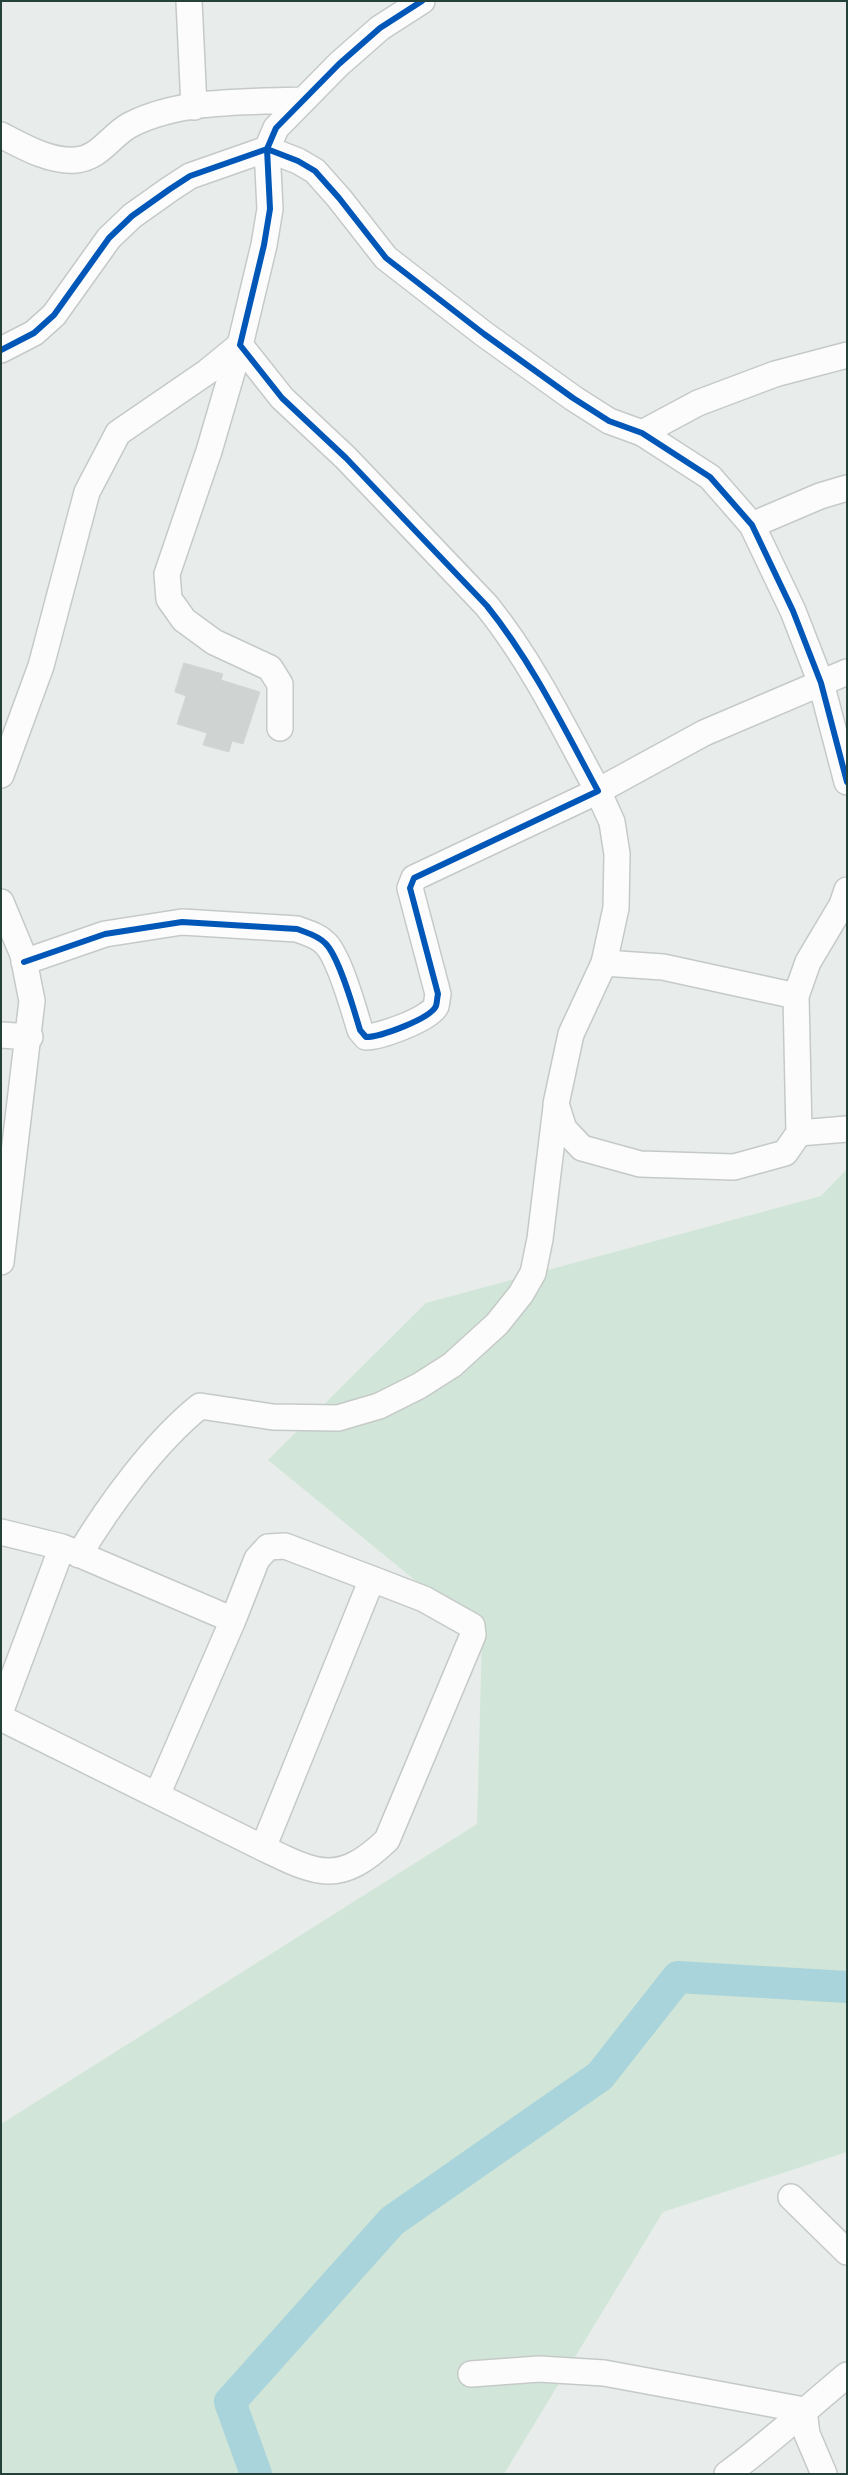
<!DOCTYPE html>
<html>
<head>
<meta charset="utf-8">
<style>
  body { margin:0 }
  #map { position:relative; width:848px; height:2475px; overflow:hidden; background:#e8edeb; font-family:Barlow,sans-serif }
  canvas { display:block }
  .frame { position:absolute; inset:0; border:2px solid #24423a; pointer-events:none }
</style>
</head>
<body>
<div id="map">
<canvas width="848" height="2475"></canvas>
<div class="frame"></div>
</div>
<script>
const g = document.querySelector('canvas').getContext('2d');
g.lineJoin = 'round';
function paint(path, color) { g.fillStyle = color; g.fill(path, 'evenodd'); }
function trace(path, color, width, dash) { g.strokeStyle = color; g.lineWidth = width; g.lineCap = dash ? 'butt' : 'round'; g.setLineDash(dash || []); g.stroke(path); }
paint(new Path2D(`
  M847 1169V2152L663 2212 504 2474H1V2124L477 1824 482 1635 268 1460 426 1303 821 1196Z`), '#d1e6d8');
trace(new Path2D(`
  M256 2474 230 2402 392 2221 600 2076 678 1977 847 1987`), '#a9d4db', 32);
const building = new Path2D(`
  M184 663 223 674 221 680 260 692 243 744 232 741 229 752 203 745 207 733 177 724 186 696 175 692Z`);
paint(building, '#cfd4d2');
trace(building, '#d1d6d4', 1);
const minor = new Path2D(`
  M189 1 194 107
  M1 135C24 147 50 162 76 160 100 158 111 135 130 125 181 99 247 102 303 100
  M240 345 209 451 167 574 169 599 184 620 214 642 270 668 280 684V728
  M1 350 34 333 54 315 109 238 132 216 170 189 190 176 267 149 298 161 315 171 339 198 386 258 484 334 573 398 609 421 642 433 710 477 752 525 793 611 821 683 847 782
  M642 433 698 403 775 374 847 355
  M752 525 820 496 847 488
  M847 672 704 733 598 791 612 822 617 854 616 908 604 963 571 1034 556 1104 564 1129 582 1148 640 1164 734 1167 785 1153 799 1133 796 996 808 962 842 905 847 890
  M1 775 41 666 87 492 118 433 207 372 240 345
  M1 902 23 955 32 1001 1 1262
  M24 962 105 934 182 922 297 929C307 933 317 935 325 943 339 956 354 1010 360 1030L366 1037C380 1037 430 1019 436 1006 437 1003 437 998 438 994L410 888 414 878 598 791C564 728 532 662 487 606L346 458 282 398 240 345 264 245 270 209 267 149 276 128 339 64 380 28 422 1
  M604 963 663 967 796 996
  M1 1035 30 1037
  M799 1133 847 1129
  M1 1532 62 1547 233 1620
  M79 1555C109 1505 155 1442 200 1406L273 1417 338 1418 379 1406 419 1386 452 1365 497 1324 521 1294 533 1273 540 1239 556 1107
  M1 1710 62 1547
  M1 1718 263 1848C317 1874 339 1886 387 1840L473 1635 472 1626 424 1599 372 1579 285 1546 268 1547 257 1559 233 1620 157 1795
  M263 1848 372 1579
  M791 2197 847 2252
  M471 2374 539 2369 604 2373 804 2410 807 2434 824 2474
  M727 2474C770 2443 807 2408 847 2375`);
trace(minor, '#c5cac8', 28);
trace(minor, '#fcfcfc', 25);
trace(new Path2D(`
  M1 350 34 333 54 315 109 238 132 216 170 189 190 176 267 149 298 161 315 171 339 198 386 258 484 334 573 398 609 421 642 433 710 477 752 525 793 611 821 683 847 782
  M24 962 105 934 182 922 297 929C307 933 317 935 325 943 339 956 354 1010 360 1030L366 1037C380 1037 430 1019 436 1006 437 1003 437 998 438 994L410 888 414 878 598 791C564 728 532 662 487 606L346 458 282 398 240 345 264 245 270 209 267 149 276 128 339 64 380 28 422 1`), '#0057b8', 6);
</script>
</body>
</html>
